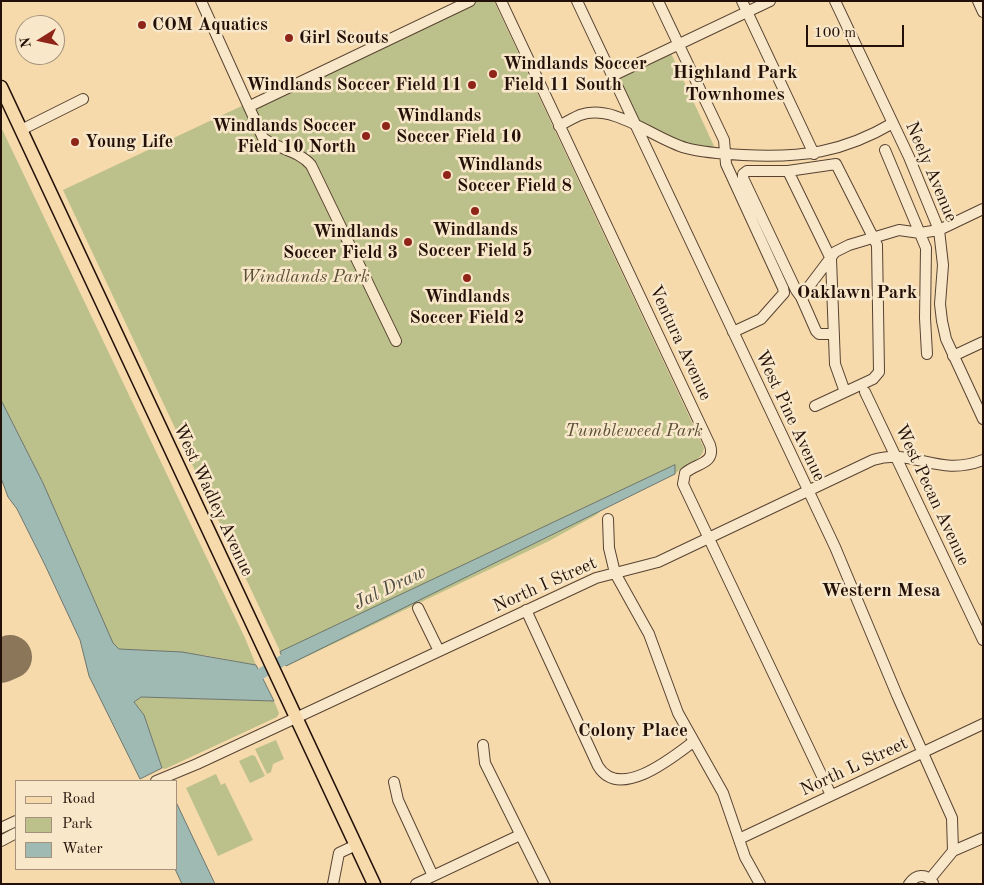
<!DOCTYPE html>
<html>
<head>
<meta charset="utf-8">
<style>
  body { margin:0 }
  #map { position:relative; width:984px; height:885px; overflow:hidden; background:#f6daac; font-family:"Old Standard TT",serif }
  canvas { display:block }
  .frame { position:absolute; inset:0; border:2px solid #231109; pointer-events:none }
  .legend { position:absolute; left:15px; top:780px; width:162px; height:90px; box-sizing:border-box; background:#f9e7c9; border:1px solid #a3917c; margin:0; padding:6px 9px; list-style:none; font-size:15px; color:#231109 }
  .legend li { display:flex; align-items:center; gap:10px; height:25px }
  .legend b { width:25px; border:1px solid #a3917c }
  .north { position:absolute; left:15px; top:15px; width:50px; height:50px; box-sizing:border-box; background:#f9e7c9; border:1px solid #a3917c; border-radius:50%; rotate:260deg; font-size:14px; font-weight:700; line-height:20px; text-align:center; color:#231109 }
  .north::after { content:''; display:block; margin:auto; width:18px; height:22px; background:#8f2418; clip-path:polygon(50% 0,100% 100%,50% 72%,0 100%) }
  .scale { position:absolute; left:806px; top:25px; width:98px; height:22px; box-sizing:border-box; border:2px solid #231109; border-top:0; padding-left:6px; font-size:15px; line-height:18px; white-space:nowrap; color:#231109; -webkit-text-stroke:4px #f9e7c9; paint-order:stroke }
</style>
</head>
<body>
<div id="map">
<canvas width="984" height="885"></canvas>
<div class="frame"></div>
<ul class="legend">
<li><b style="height:6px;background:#f6daac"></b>Road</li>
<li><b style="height:14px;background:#bcc08a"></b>Park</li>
<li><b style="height:14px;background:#9fb9b3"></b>Water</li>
</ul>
<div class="north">N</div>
<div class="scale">100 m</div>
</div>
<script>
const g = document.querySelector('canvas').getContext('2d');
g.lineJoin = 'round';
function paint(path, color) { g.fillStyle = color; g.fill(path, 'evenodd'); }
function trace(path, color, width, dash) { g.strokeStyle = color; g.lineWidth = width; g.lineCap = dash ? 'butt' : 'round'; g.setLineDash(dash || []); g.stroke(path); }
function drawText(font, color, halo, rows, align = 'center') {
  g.font = font + ' "Old Standard TT",serif'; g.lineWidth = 5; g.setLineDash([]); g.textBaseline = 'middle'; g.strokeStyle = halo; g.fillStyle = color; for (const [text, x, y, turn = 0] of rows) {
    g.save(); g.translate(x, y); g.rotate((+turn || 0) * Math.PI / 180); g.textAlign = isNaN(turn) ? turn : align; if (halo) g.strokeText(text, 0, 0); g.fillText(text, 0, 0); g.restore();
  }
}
paint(new Path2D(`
  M465 1H494L704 448C702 462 685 464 675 474L608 505 596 515 549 541 287 666 63 190Z
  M669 49 714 146 698 150 635 125 612 76Z
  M1 127 245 638 256 665 203 655 119 649 112 643 43 483 1 400Z
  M141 697 274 701 279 713 277 717 165 769 162 768 144 715 134 702Z
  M276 740 284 759 273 764 271 772 267 774 255 749Z
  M252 755 255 756 265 776 250 783 239 761Z
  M216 774 221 785 225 783 253 840 218 856 186 788Z`), '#bcc08a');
const water = new Path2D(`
  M1 400 43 483 113 643 119 649 182 652 256 665 274 701 141 697 134 702 144 715 162 768 140 779 89 676 80 640 45 565 17 509 8 497 1 478Z
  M675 465V474L286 666 280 652Z
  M176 802 215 884H182L175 869Z`);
paint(water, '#9fb9b3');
trace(water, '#6d766f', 1);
trace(new Path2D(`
  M245 676H257L295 653`), '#9fb9b3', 11);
trace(new Path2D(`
  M1 661 10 657`), '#8c765a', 44);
const minor = new Path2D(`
  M201 1 263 138C278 149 299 151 311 165L396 341
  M501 1 710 445C716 464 696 463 685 473L683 484 831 795
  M577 1 835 547 897 695 952 818 953 851
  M658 1 724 140 726 164 783 288 784 293 761 319 733 332
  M742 1 814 154
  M835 1 909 157 939 230 943 265 940 304 942 321 946 339 983 419
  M978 1 983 12
  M612 76 770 1
  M250 106 470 1
  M559 126C566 122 573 118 580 115 614 103 654 139 686 148 705 153 724 154 743 155 801 158 842 153 893 123
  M21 130 83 99
  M885 150 926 248 925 318 927 354
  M788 171 831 259 835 364 845 392
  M801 297 796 290 743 178V174L747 171H788L836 164 877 245 879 372 873 379 815 406
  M834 334H819L816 331 801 297 835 252 849 245 899 230 920 233 939 230 983 209
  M953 356 983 342
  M865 392 983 640
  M608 519 609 548 615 573 649 634 678 713 723 793 745 857 760 884
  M418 608 439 651
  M526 610 598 766C619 801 672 758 693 742
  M483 745 485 763 545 884
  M156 781 197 764 596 578 658 562 873 460C913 447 938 478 983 460
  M394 782 398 800 433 876
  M1 828 16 821
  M739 839 983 724
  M1 841 16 833
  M930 879 953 851 983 838
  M333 884 339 853 356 845
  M416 884 520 835
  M909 884C916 874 926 873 933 883`);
const major = new Path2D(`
  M1 87 374 884`);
trace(minor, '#584332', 12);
trace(major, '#231109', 15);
trace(minor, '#f9e7c9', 10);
trace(major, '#f6daac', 12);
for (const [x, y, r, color] of [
  [142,25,5,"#8f2418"],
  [289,38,5,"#8f2418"],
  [493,74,5,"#8f2418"],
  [472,85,5,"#8f2418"],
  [386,126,5,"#8f2418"],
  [366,136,5,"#8f2418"],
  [75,142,5,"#8f2418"],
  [447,175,5,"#8f2418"],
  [475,211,5,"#8f2418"],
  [408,242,5,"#8f2418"],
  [467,278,5,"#8f2418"]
]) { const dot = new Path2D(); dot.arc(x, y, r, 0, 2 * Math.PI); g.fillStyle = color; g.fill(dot); trace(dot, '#f9e7c9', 2); }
drawText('bold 18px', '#231109', '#f9e7c9', [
  ["COM Aquatics",152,25],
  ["Girl Scouts",299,38],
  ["Windlands Soccer",503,64],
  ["Field 11 South",503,85],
  ["Windlands Soccer Field 11",462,85,"right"],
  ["Windlands",396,116],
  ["Soccer Field 10",396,137],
  ["Windlands Soccer",356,126,"right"],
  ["Field 10 North",356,147,"right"],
  ["Young Life",85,142],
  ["Windlands",457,165],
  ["Soccer Field 8",457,186],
  ["Windlands",475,230,"center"],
  ["Soccer Field 5",475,251,"center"],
  ["Windlands",398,232,"right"],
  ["Soccer Field 3",398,253,"right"],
  ["Windlands",467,297,"center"],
  ["Soccer Field 2",467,318,"center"]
], 'left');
drawText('18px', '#231109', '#f9e7c9', [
  ["Neely Avenue",931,172,67],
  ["Ventura Avenue",680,343,65],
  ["West Pine Avenue",790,416,65],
  ["West Pecan Avenue",932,495,65],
  ["West Wadley Avenue",213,500,65],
  ["North I Street",545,585,-24],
  ["North L Street",854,767,-25]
]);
drawText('italic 18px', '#594e36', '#f9e7c9', [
  ["Windlands Park",305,277],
  ["Tumbleweed Park",634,431]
]);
drawText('bold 19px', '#231109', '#f9e7c9', [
  ["Highland Park",735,73],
  ["Townhomes",735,95],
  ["Oaklawn Park",857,293],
  ["Western Mesa",881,591],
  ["Colony Place",633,731]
]);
drawText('italic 19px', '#4e4c44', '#f9e7c9', [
  ["Jal Draw",390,588,-26]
]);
</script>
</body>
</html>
